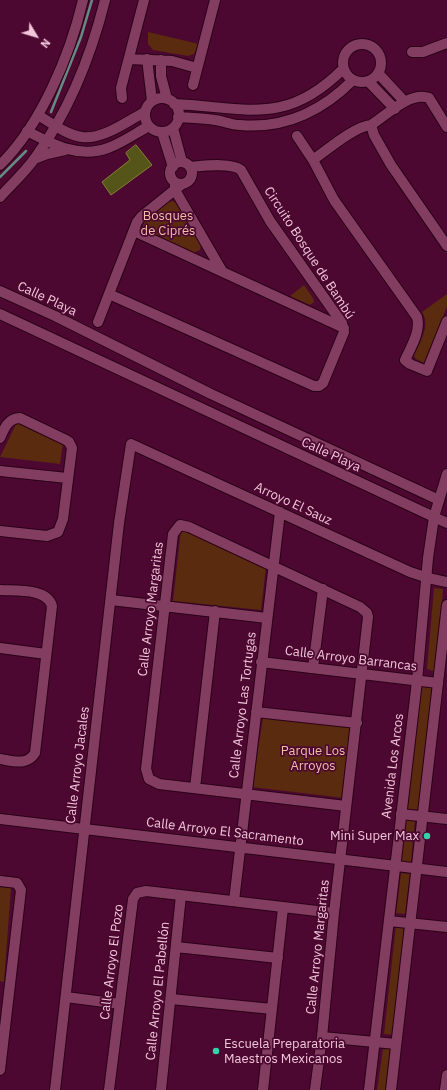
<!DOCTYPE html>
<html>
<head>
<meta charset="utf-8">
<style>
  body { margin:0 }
  #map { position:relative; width:447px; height:1090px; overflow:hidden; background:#4d0831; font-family:"IBM Plex Sans",sans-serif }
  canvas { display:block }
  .north { position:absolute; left:16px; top:16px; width:40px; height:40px; -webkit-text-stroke:3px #4d0831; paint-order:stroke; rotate:128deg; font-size:11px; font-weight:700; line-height:16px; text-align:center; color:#f1c7d9 }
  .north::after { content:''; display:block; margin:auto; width:14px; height:18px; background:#f1c7d9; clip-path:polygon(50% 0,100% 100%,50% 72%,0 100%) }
</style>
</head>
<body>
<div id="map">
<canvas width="447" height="1090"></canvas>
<div class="north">N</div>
</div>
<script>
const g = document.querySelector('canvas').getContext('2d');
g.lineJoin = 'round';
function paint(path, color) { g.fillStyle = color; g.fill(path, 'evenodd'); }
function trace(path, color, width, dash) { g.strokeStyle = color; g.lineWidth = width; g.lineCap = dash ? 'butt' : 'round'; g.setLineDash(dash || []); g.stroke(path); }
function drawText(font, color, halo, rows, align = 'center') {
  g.font = font + ' "IBM Plex Sans",sans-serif'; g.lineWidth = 3.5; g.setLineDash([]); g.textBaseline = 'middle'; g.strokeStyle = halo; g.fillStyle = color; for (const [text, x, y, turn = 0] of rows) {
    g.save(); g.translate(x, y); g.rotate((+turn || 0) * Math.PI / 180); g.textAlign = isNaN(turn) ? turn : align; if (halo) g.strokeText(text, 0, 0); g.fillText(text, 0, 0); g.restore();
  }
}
paint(new Path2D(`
  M148 32 199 44 194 54 188 56 153 50 148 44Z
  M172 201 177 203 201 244 200 250 193 253 147 231 143 226 144 221 167 202Z
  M304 285 313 298 314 302 310 305 290 296Z
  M447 294V306L427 361 424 363 416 359 414 356C420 341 431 326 422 312Z
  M17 422 63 442 60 464 0 457Z
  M181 529 266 567 261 610 173 601Z
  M434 588 443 589 436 672 427 669Z
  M422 686 432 687 418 810 406 809Z
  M263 718 354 727 344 798 252 787Z
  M406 818 415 819 411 862H401Z
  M401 873 410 874 405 914 396 913Z
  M0 887 11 888 4 982 0 981Z
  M396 925 404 927 394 1035 384 1034Z
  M383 1049H390L387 1090H377Z`), '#5a2b0e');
trace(new Path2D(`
  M51 112 81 37 92 0
  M0 177 26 151`), '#658c82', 2.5);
const building = new Path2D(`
  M136 145 152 165 111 195 102 182 130 160 126 153Z`);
paint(building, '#555519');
trace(building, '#838430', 1);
const minor = new Path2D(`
  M343 63a19 19 0 1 1 38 0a19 19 0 1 1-38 0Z
  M412 52H423L447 43
  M129 59 172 61 197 68
  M147 59 152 101
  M161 60V76L167 99
  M378 73 404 101
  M368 81 395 109
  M193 85 215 0
  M122 98 121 88 144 0
  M145 115a17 17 0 1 1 34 0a17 17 0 1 1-34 0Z
  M174 104C246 107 285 127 343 69
  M38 115C51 123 67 135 82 137 103 140 127 121 145 112
  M178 117C191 118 203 118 215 120 223 121 231 125 240 125 284 129 322 111 353 80
  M371 125 374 135 391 165 447 246
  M173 128 182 162
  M27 131C52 144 79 159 108 148 122 143 136 133 149 126
  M162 132 173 167
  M297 136 313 160 334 200 417 317C421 331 411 347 405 360L410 364 427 371 447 321
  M34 159 47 154 65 150
  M313 160C327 150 355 126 371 125 387 115 410 91 429 98L447 127
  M170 173a11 11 0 1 1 22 0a11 11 0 1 1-22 0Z
  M0 165C41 125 70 55 83 0
  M175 184V190L222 271
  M0 197C12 184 25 172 35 158 69 111 91 56 105 0
  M134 231 344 328
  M0 291 55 316 211 394 439 500
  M109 294 314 386H319L323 383 344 332 342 323 270 221 241 170C232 162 202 166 190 167
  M0 314 434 517
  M98 322 137 222 141 217 182 184
  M0 438C4 429 8 418 20 418L66 440 69 442 72 448 63 519 58 532 47 536 0 531
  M0 471 67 478
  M0 590C16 591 47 588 52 606L35 753C27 766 13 761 0 759
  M111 600 267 618
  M0 648 46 654
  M261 662 438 683
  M313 668 323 589
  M256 712 357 723
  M195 788 215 611
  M401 814 447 819
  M0 819 447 872
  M0 881 17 883 21 890 0 1070
  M234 901 280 512
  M389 921 447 927
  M176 947 278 958
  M66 997 120 1004
  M171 999 272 1009
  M322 1037 396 1044
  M55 1090 119 523 131 444 410 572 428 578 447 582
  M109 1090 133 899 137 893 146 891 334 913
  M161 1090 181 895
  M263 1090 283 908
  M315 1090 322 1037 334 913 368 617 367 613 360 607 189 527 180 525 173 534 146 769 149 779 159 784 346 806
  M445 1090 447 1075`);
const tertiary = new Path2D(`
  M434 517 447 523
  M369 1090 417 681 428 558 434 517 447 474
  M391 1090 447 605`);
trace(minor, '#2b0018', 12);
trace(tertiary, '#2b0018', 12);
trace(minor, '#833d61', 10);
trace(tertiary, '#833d61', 10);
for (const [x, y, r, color] of [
  [427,836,4,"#31d4a9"],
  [216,1051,4,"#31d4a9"]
]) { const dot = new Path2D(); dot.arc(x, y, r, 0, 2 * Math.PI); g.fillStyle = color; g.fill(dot); trace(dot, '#4d0831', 1.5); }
drawText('13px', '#f0c0a6', '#4d0831', [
  ["Bosques",168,216],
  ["de Ciprés",168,231],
  ["Parque Los",313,751],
  ["Arroyos",313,766]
]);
drawText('13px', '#f1c7d9', '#4d0831', [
  ["Circuito Bosque de Bambú",309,253,57],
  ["Calle Playa",47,299,25],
  ["Calle Playa",331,455,25],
  ["Arroyo El Sauz",293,504,25],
  ["Calle Arroyo Margaritas",151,609,-83],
  ["Calle Arroyo Barrancas",351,659,7],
  ["Calle Arroyo Las Tortugas",243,705,-83],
  ["Calle Arroyo Jacales",78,765,-83],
  ["Avenida Los Arcos",393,766,-83],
  ["Calle Arroyo El Sacramento",225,832,7],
  ["Calle Arroyo Margaritas",318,947,-84],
  ["Calle Arroyo El Pozo",112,962,-83],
  ["Calle Arroyo El Pabellón",158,991,-84]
]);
drawText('13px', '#f1c7d9', '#4d0831', [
  ["Mini Super Max",419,836],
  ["Escuela Preparatoria",224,1044,"left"],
  ["Maestros Mexicanos",224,1059,"left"]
], 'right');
</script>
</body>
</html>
